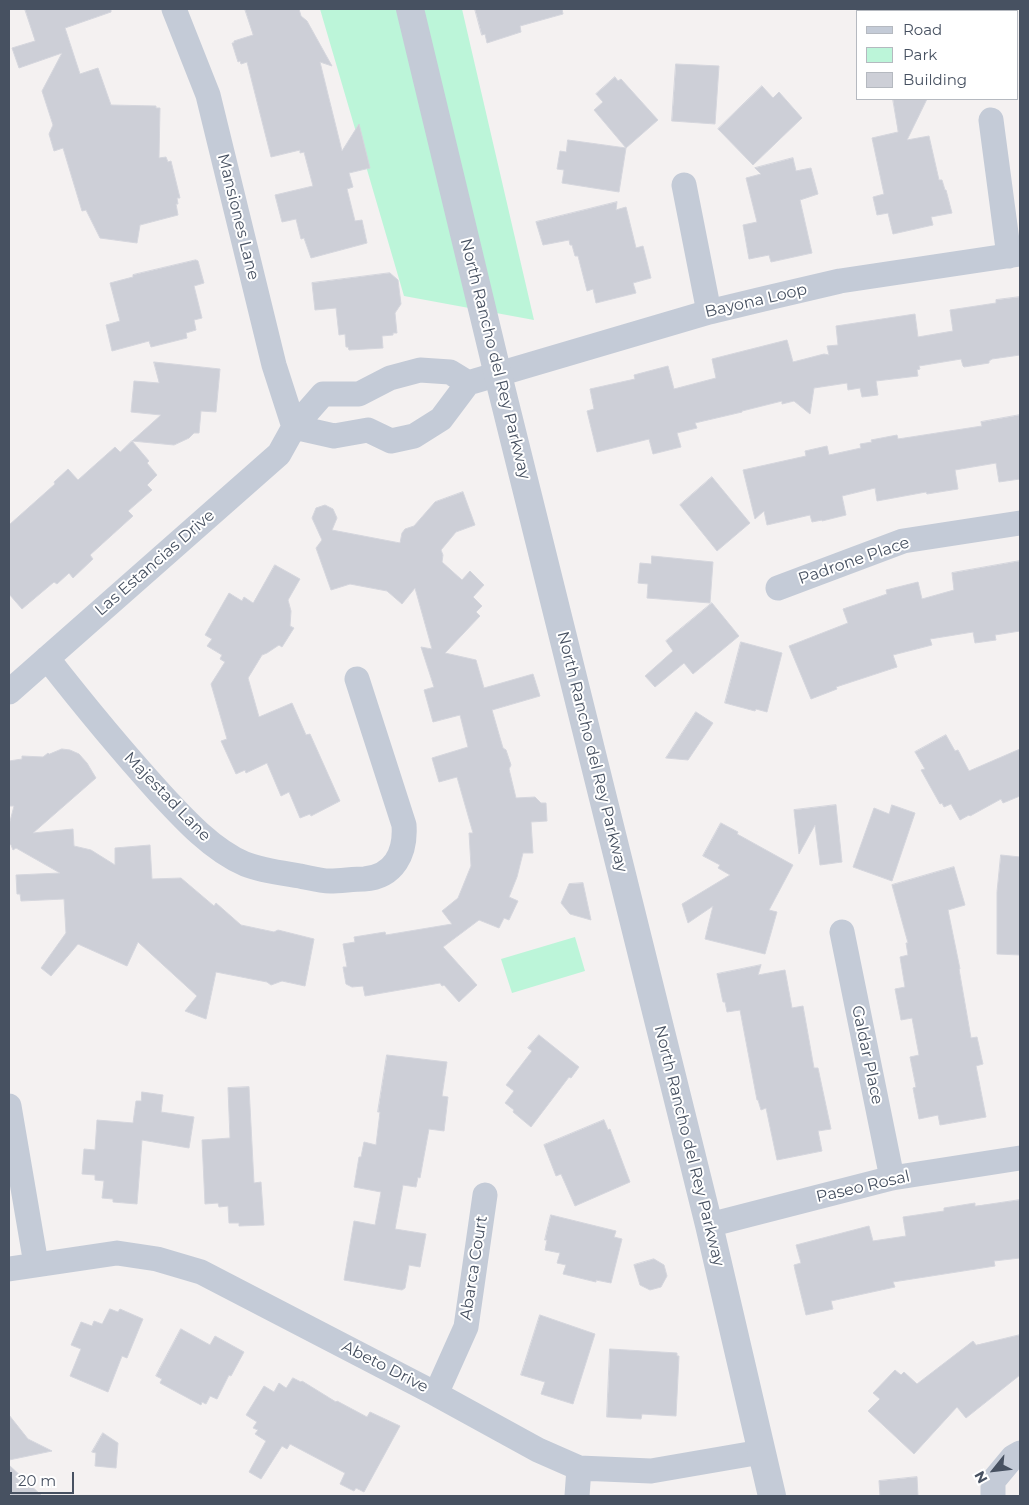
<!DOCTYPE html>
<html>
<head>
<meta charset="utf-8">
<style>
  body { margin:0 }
  #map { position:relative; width:1029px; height:1505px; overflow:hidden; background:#f4f1f1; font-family:Montserrat,sans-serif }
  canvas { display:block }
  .frame { position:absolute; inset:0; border:10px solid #475161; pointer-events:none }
  .legend { position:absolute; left:856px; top:10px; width:162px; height:90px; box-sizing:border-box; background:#fff; border:1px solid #b5b9c0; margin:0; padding:6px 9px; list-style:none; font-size:15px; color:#475161 }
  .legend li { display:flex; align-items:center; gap:10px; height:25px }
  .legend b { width:25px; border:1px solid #b5b9c0 }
  .north { position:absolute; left:969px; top:1445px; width:50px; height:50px; -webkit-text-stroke:4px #fff; paint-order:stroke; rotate:241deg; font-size:14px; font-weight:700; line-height:20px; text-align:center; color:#475161 }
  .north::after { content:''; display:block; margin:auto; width:18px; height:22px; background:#475161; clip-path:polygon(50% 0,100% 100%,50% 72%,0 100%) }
  .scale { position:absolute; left:10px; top:1472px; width:64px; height:22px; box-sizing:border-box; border:2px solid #475161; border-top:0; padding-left:6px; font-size:15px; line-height:18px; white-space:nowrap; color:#475161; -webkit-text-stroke:4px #fff; paint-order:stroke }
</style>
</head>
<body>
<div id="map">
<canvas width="1029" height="1505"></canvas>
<div class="frame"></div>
<ul class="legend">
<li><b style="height:6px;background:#c4cbd7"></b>Road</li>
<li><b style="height:14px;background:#bcf5d9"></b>Park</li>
<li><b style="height:14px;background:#cdcfd7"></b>Building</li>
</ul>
<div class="north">N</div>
<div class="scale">20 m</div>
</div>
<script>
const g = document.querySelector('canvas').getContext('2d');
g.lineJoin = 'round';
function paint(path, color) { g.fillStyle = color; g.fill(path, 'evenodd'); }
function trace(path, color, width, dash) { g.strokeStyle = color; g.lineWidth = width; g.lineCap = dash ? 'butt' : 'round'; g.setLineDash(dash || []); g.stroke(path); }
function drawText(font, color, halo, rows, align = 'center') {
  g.font = font + ' Montserrat,sans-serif'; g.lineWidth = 4; g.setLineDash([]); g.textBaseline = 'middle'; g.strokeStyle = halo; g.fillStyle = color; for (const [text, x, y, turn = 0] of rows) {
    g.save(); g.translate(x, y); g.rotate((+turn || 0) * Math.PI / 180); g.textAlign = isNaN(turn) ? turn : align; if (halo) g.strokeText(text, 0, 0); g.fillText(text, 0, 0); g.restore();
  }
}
paint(new Path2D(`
  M320 9H462L534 320 404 296Z
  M575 937 585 971 512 993 501 959Z`), '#bcf5d9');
const building = new Path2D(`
  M25 9H111V12L65 28 80 74 98 68 111 105 156 106V108H160L159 158 166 157 168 162 171 161 180 198H177L178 204H176L178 215 140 225 137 243 100 238 86 210 82 211 63 148 54 151 49 134 53 125 42 91 62 53 19 68 12 48 35 41Z
  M245 9H299L301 16 307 21 332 66 320 62 342 151 359 124 370 168 349 173 353 187 347 189 355 221 362 220 367 243 311 258 304 238 301 239 296 219 282 222 275 195 313 186 304 152 300 153V150L271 157 247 62 241 64 240 61 238 62 232 43H234V41L253 35Z
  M475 9H562L563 14 520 26 521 32 487 43 485 34 482 35Z
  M676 64 719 66 715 124 672 121Z
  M615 77 618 81 621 79 658 120 626 148 594 110 603 102 596 94Z
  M762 86 773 98 779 92 802 118 753 165 718 129Z
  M893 99H927L907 140 929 136 939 180H942L945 190H946L952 213 931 217 933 225 893 234 888 213 877 215 873 197 884 194 872 138 898 132Z
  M568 140 626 148 619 192 562 183 564 170 557 169 560 151 566 152Z
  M793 158 796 171 811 168 818 194 800 200 812 253 771 262 769 255 749 259 743 225 757 222 746 178 761 174 755 168Z
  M617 202 616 210 626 207 636 248 643 246 651 278 633 283 636 293 596 303 593 289 587 291 578 256H575L572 245H570L569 240 543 245 536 222Z
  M196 260 198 261 204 283 194 286 202 318 194 320 196 330 186 333 187 338 151 347 149 341 112 351 106 325 120 321 110 283 133 277V275Z
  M390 273 398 280 401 304 395 313 397 333H393V335L382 336 383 348 349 350 348 347H346L345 334 339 335 336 308 315 310 312 283Z
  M1020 297V355L992 359 989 361V363L964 367 963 366 961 359 919 366 920 369 917 370 918 376 876 381 878 395 862 397 860 388 848 390 847 383 814 388 810 414 794 401 782 404V401L742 411V412L695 423 697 428 677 433 681 447 653 454 649 439 597 452 587 411 594 409 590 389 635 379 634 375 668 366 674 389 716 378 712 359 787 340 793 362 824 354 829 355 827 346 838 345 836 326 915 314 918 337 953 331 950 310 996 303V300Z
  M154 362 220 369 216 412 201 411 199 433H194L189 438 174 445 132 441 161 415 131 412 134 381 159 383Z
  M1020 415V479L999 482 996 463 955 470 958 489 927 494 926 492 877 501 875 488 842 496 846 515 822 521V520L812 522 810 515 767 525 764 511 755 519 743 470 806 456 805 451 827 446 829 455 861 448 860 444 872 442 871 440 897 435 898 439 982 426 981 422Z
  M132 441 149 461 147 463 157 475 147 485 152 490 128 511 133 516 90 555 93 559 73 578 69 573 57 584 54 582 22 609 9 594V525L55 484 54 482 68 469 78 480 115 447 120 452Z
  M712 477 750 523 717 551 680 505Z
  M463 492 475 525 456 532 441 550 443 555 442 562 462 580 470 571 484 585 473 597 482 606 476 612 480 616 445 653 476 660 484 688 533 674 540 696 492 710 503 748 506 750 511 765 509 769 516 798 535 797 541 803H546L547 821 531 822 533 853H523L517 877 509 897 518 901 509 920 504 918 499 928 479 920 443 947 477 985 459 1002 444 985 442 986 440 983 365 996 363 986 352 987 346 984 343 967H347L343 944 355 942 354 937 385 932 386 935 452 924 442 911 458 898 471 866 469 833H473L457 777 439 782 432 758 468 747 460 715 433 722 424 690 434 687 421 647 432 649 415 588 402 604 387 591 350 584 331 590 316 548 322 540 312 518 316 508 325 505 333 509 337 518 332 530 400 543 402 533 405 529 414 526 435 502Z
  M652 556 713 562 710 603 647 598 648 584 638 583 640 563 651 564Z
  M1020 561V631L995 635 996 640 975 643 973 632 930 639 932 645 893 655 897 667 836 687 837 689 811 699 789 646 848 623 843 609 887 594 886 590 918 582 922 599 954 590 952 573Z
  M275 565 300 579 288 600 291 611 290 626 294 628 282 647 279 645 267 653 262 655 248 678 259 717 292 703 306 735 310 734 340 801 311 816 310 814 300 818 289 792 281 796 267 763 246 773 245 770 236 774 221 741 227 739 211 684 225 662 220 659 222 655 207 646 212 639 205 635 229 593 242 601 244 597 253 603Z
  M712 603 739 636 693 674 684 663 655 687 645 676 673 651 666 641Z
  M741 642 782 653 767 712 756 709 755 711 725 703Z
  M696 712 713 723 688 760 666 758Z
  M946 735 955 751 958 750 969 771 1020 749V796L1003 803 1001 799 970 816 969 815 960 820 951 804 944 807 942 803 940 804 921 770 925 769 915 752Z
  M62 749 70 750 79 754 87 763 96 778 33 833 73 829 74 846 91 850 115 865V848L150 845 152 879 181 878 214 906 216 903 241 925 274 932 278 930 314 939 305 986 282 981 271 985 267 982 216 972 206 1019 185 1011 197 996 138 942 127 966 78 944 51 976 41 968 66 933 64 899 21 901 20 894H17L16 875 60 873 16 848 13 850 11 845 9 843V825L14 806H9V761L22 759V756L43 757 48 753 49 754Z
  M836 805 842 862 820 865 815 825 799 854 794 810Z
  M892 805 915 813 892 881 853 867 874 808 889 814Z
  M721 823 738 832 737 834 793 865 769 910 777 912 765 954 705 939 713 906 688 923 682 904 730 875 718 868 720 865 703 856Z
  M1001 855 1020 857V955L997 954V892Z
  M954 867 965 905 948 910 960 969H959L971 1038 977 1037 983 1064 976 1066 986 1117 940 1125 938 1115 919 1119 913 1088 916 1087 910 1057 919 1055 912 1018 901 1020 895 989 905 987 900 957 908 955 906 943H908L892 885Z
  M583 883 591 920 570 914 561 903 569 884Z
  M761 965 758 975 785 970 792 1008 803 1006 814 1068H818L831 1129 818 1131 822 1151 777 1160 766 1108 761 1110 758 1100H757L740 1010 727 1012 725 1002H723L717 974Z
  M539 1035 579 1067 571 1078 569 1077 531 1127 513 1112 514 1110 505 1103 514 1091 506 1085 532 1051 528 1048Z
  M387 1055 447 1062 442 1096 448 1097 444 1131 429 1129 420 1178 418 1177 416 1187 403 1185 395 1229 426 1234 420 1267 409 1265 405 1288 402 1290 344 1280 354 1221 375 1225 381 1192 354 1187 359 1157H361L364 1142 376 1145 380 1112H378Z
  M249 1087 254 1183 261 1182 264 1225 239 1226V1223H229L228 1206 219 1207 218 1203 205 1204 202 1140 230 1138 228 1088Z
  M142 1092 163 1095 161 1112 194 1117 189 1148 142 1140 137 1204 113 1202V1199L102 1198 104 1181 95 1180V1175L82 1174 84 1149 95 1150 97 1120 133 1123 136 1101H141Z
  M604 1120 608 1130 610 1129 630 1182 575 1206 561 1174 556 1176 544 1145Z
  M1020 1200V1258L994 1261 995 1266 893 1282 895 1287 831 1301 833 1309 806 1315 795 1270 794 1265 801 1263 796 1245 869 1226 873 1241 906 1236 903 1217 944 1211V1208L975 1203V1206Z
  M551 1215 616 1231 614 1237 622 1239 611 1283 596 1280V1282L563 1274 566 1265 557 1263 560 1253 545 1250 547 1240H545Z
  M654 1259 664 1265 667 1276 661 1287 650 1290 640 1285 634 1265Z
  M110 1309 118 1312 120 1309 143 1319 127 1358 122 1356 108 1392 70 1376 81 1349 71 1345 81 1322 92 1326 94 1321 102 1324Z
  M540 1315 595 1334 573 1404 541 1394 545 1382 521 1375Z
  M181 1329 210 1345 215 1336 244 1352 231 1376 229 1375 217 1399 210 1396 206 1404 202 1402 201 1405 160 1383 162 1379 156 1376Z
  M1020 1335V1375L966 1418 957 1407 914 1454 868 1411 880 1399 873 1393 895 1370 901 1375 904 1372 917 1384 973 1341 976 1345Z
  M610 1349 677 1353V1356H679L676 1416 642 1414 641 1419 607 1417Z
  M293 1378 301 1382 302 1381 336 1402 337 1401 367 1417 370 1412 400 1426 364 1492 356 1488 354 1491 340 1484 345 1473 290 1444 287 1449 282 1446 261 1479 249 1472 266 1441 255 1434 258 1430 253 1428 257 1422 246 1415 264 1386 274 1392 279 1383 286 1388Z
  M9 1415 28 1439 52 1451 9 1460Z
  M103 1433 118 1443 116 1468 95 1466 96 1453 92 1452Z
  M9 1465 42 1496H9Z
  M917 1477 918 1496H880L879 1481Z`);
paint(building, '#cdcfd7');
trace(building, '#d5d6dd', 1);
trace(new Path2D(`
  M174 9 208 95 274 365 294 427
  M991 120 1009 256
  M684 185 709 312
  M294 427 334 436 368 430 391 441 414 436 441 419 468 383 709 312 763 299 840 281 1020 254
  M778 588 903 541 1020 523
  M47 658C83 704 120 749 159 792 183 818 212 850 245 864 263 871 282 873 300 876 310 878 320 881 330 881 341 881 353 879 364 879 394 877 406 853 404 825L357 679
  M9 692 279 454 294 427 323 394H359L390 378 420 370 450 372 468 383
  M842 932 892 1178
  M9 1106 36 1264
  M709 1225 892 1178 1020 1158
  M9 1269 117 1253 157 1259 201 1272 436 1394 538 1450 579 1468 651 1471 761 1452
  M436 1394 466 1327 485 1195
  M577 1496 579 1468
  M993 1496V1481L1013 1457 1020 1453`), '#c4cbd7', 25);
trace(new Path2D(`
  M410 9 498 375 709 1225 772 1496`), '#c4cbd7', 28);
drawText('16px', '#475161', '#fff', [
  ["Mansiones Lane",238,217,76],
  ["Bayona Loop",756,301,-13],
  ["North Rancho del Rey Parkway",495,359,76],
  ["Padrone Place",854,561,-19],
  ["Las Estancias Drive",155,563,-41],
  ["North Rancho del Rey Parkway",592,752,76],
  ["Majestad Lane",167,797,46],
  ["Galdar Place",867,1055,78],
  ["North Rancho del Rey Parkway",689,1146,76],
  ["Paseo Rosal",863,1187,-13],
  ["Abarca Court",474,1268,-81],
  ["Abeto Drive",385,1367,27]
]);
</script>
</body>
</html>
